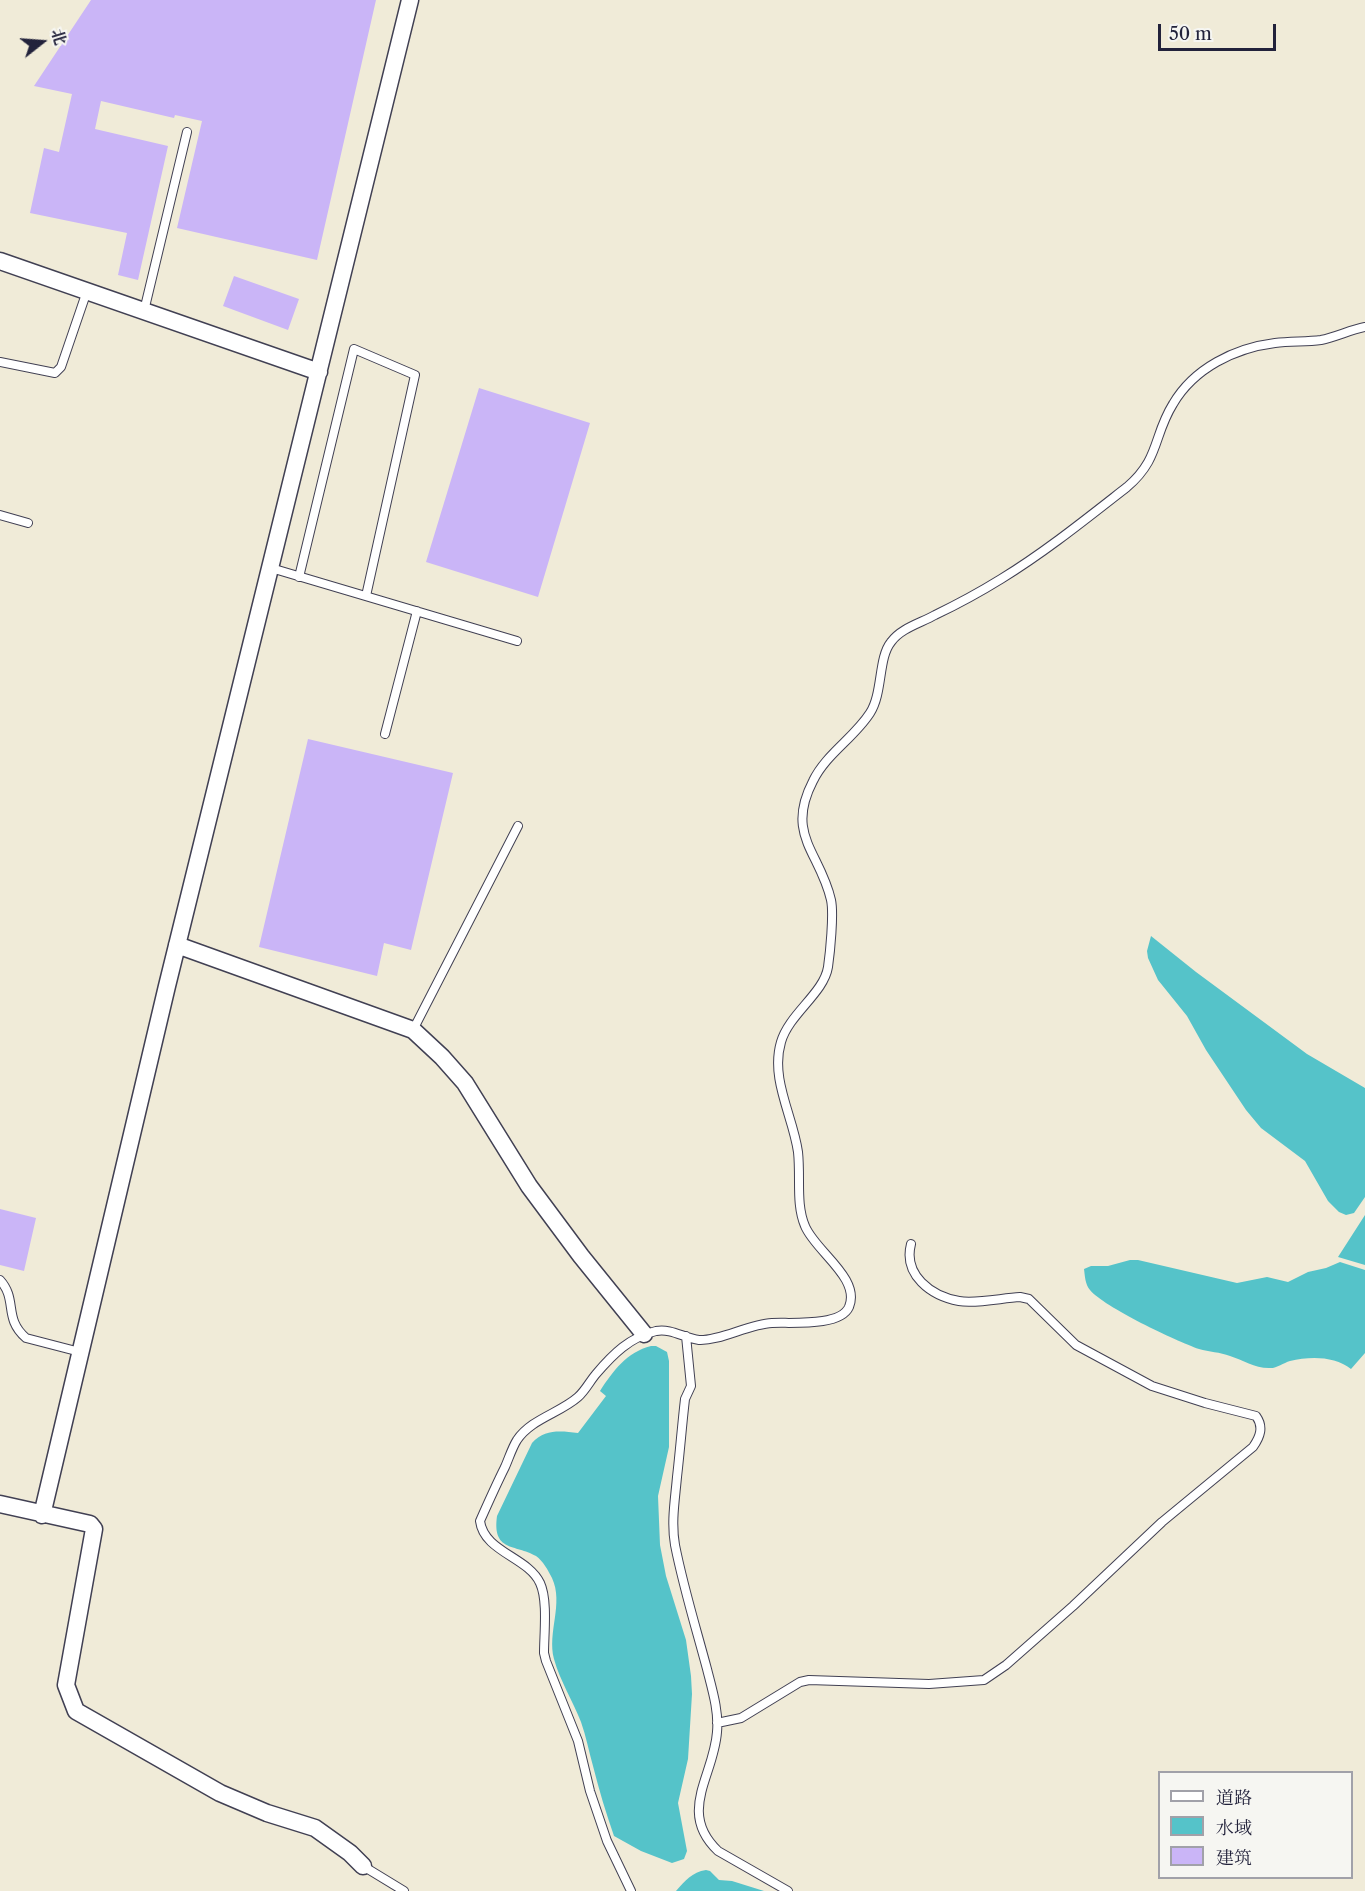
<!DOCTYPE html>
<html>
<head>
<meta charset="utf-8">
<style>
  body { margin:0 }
  #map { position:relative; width:1365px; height:1891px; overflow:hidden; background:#f0ebd8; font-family:"Libre Caslon Text","Noto Serif SC",serif }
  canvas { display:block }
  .legend { position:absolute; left:1158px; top:1771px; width:195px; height:108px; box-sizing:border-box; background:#f6f6f2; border:2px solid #a1a1a9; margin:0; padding:8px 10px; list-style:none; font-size:18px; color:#22223b }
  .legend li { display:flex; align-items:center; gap:12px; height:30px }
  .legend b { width:30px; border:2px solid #a1a1a9 }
  .north { position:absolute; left:12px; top:12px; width:60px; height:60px; -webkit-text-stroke:4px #f6f6f2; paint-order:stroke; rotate:73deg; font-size:16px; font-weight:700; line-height:24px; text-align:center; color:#22223b }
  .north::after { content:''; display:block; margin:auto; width:21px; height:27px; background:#22223b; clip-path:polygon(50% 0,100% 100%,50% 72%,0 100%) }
  .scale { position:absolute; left:1158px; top:24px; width:118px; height:27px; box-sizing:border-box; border:3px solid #22223b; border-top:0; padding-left:8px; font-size:18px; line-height:21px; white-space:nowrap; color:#22223b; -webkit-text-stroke:4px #f6f6f2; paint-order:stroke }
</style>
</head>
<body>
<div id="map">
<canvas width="1365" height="1891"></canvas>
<ul class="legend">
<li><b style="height:8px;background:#fff"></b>道路</li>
<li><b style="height:16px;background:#55c3c9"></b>水域</li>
<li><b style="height:16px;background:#cab5f7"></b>建筑</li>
</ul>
<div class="north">北</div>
<div class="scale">50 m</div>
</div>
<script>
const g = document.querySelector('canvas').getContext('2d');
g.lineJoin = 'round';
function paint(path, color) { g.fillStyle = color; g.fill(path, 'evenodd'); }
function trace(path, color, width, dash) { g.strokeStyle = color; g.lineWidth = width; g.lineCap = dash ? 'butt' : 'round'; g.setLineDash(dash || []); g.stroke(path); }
paint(new Path2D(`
  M1151 936 1196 972 1307 1054 1365 1088V1197L1354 1213 1346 1215 1339 1212 1328 1201 1305 1161 1261 1128 1246 1110 1206 1050 1187 1016 1158 980 1148 958 1147 951Z
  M1365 1215V1265L1338 1257Z
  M1130 1260H1138L1237 1283 1267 1277 1288 1282 1308 1272 1326 1268 1340 1262 1365 1270V1353L1351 1369C1335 1356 1310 1356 1290 1361 1283 1363 1276 1369 1269 1368 1254 1368 1243 1360 1230 1356 1220 1352 1209 1352 1199 1349 1176 1341 1104 1307 1090 1290 1085 1284 1085 1276 1084 1269L1091 1266H1108Z
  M651 1346H656L667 1352 669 1361V1447L658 1496 660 1545 666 1576 686 1640 691 1676 692 1694 688 1759 678 1803 687 1851 684 1859 672 1863 641 1851 614 1836C606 1813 599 1790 593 1766 589 1752 586 1736 581 1722 573 1701 560 1681 554 1659 547 1632 564 1604 552 1578 548 1570 543 1561 536 1556 515 1544 492 1552 497 1516L532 1443C545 1429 560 1431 578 1433L606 1396 600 1391C613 1371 627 1352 651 1346Z
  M706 1870 710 1871 719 1880 732 1881 764 1891H676C685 1881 692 1872 706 1870Z`), '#55c3c9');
paint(new Path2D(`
  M91 0H376L317 260 177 228 202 121 175 115 174 118 101 101 95 129 168 146 138 280 118 275 127 233 30 213 44 148 59 152 72 94 34 86Z
  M234 276 299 299 288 330 223 306Z
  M479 388 590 423 538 597 426 562Z
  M308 739 453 773 411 950 384 943 377 976 259 947Z
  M0 1209 36 1218 24 1271 0 1265Z`), '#cab5f7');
const lane = new Path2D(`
  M144 311 187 132
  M0 362 55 373 61 367 87 291
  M0 515 28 523
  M271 568 517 641
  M299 577 354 349 415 375 366 596
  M385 734 417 611
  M413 1030 518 826
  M0 1280C18 1300 3 1318 26 1338L80 1352
  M686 1336 691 1386 685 1399C682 1425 680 1451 677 1477 675 1500 671 1522 675 1545 683 1586 696 1628 707 1669 712 1689 719 1711 717 1732 714 1776 677 1812 718 1851L788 1891
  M717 1723 741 1718 800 1682 809 1680 929 1684 984 1680 1006 1665 1073 1606 1162 1522 1253 1447C1260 1437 1264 1427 1256 1416L1205 1403 1152 1386 1076 1345 1029 1299 1020 1297C1002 1298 976 1304 959 1301 931 1296 903 1275 911 1244
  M363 1866 404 1891
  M631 1891 607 1841 590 1791 578 1741 546 1661 544 1653C544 1634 548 1600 540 1583 528 1557 484 1552 480 1521 488 1503 496 1485 505 1467 509 1458 512 1448 517 1440 531 1419 560 1413 578 1397 585 1391 590 1381 596 1374 613 1354 630 1337 656 1331 671 1328 684 1338 699 1340 720 1341 749 1324 772 1323 790 1322 840 1327 849 1307 861 1278 815 1251 805 1226 799 1212 799 1196 799 1181 799 1172 799 1161 798 1152 793 1116 770 1079 781 1042 789 1014 824 993 828 967 830 953 834 914 831 900 820 852 785 835 813 781 826 754 854 738 870 713 883 693 878 658 891 642 901 628 921 623 935 615 958 604 980 592 1001 579 1045 552 1086 519 1127 487 1160 459 1153 436 1173 404 1194 368 1235 348 1275 343 1291 341 1306 342 1321 340 1336 337 1350 330 1365 327`);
const street = new Path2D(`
  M0 261 319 372
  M177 945 413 1030 442 1057 465 1083 529 1186 581 1256 644 1334
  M0 1504 90 1524 94 1529 66 1685 76 1711 220 1793 267 1813 315 1828 350 1853 363 1866
  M42 1515 167 986 410 0`);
trace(lane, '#414053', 10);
trace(street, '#414053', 19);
trace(lane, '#fff', 8);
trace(street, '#fff', 16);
</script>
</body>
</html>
